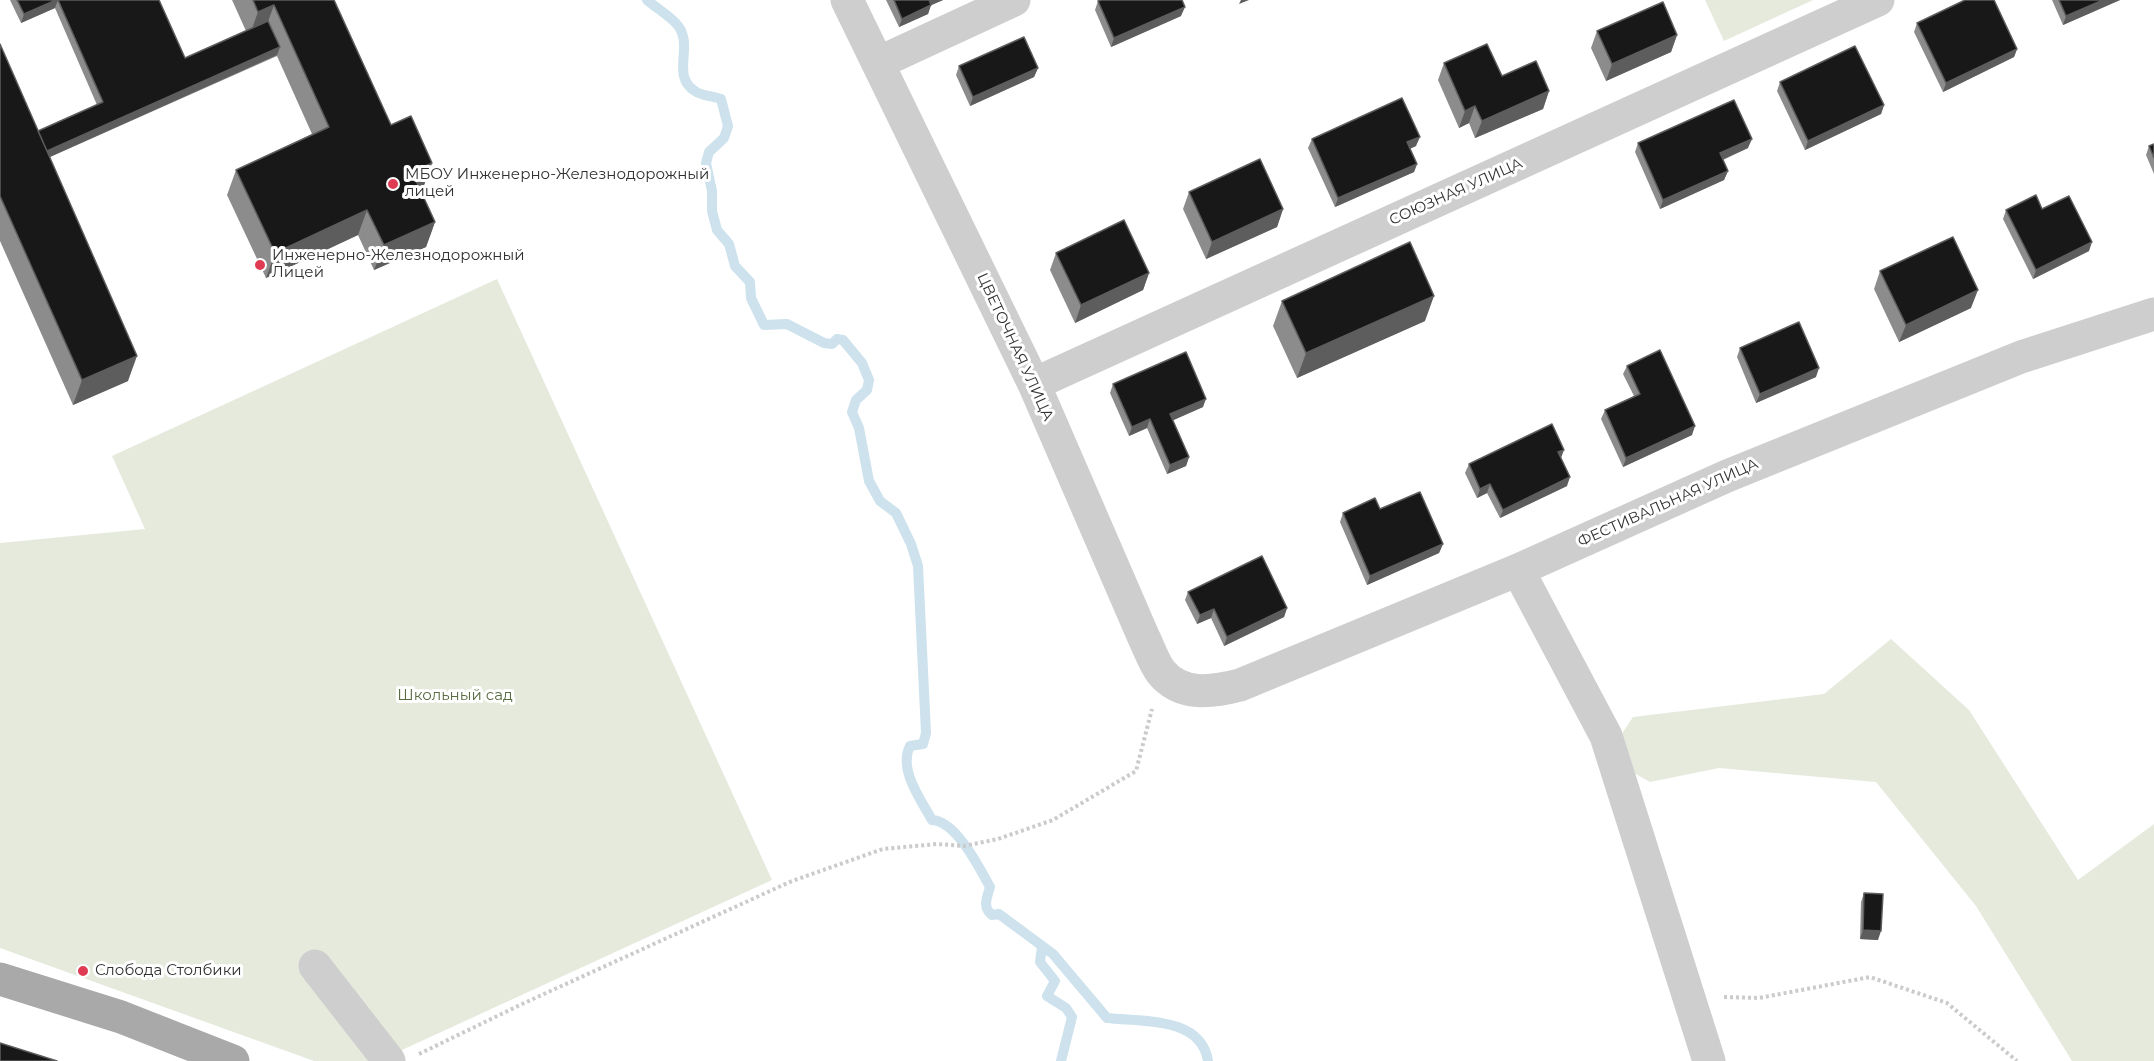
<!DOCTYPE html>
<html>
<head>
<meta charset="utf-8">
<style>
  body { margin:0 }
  canvas { display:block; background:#fff }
</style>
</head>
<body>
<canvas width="2154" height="1061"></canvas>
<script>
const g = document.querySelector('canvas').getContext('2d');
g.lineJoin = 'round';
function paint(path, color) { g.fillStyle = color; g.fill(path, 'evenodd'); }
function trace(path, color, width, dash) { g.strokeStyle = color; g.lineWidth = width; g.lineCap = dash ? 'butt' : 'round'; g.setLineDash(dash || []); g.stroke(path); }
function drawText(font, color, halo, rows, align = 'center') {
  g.font = font + ' Montserrat,sans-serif'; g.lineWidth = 6; g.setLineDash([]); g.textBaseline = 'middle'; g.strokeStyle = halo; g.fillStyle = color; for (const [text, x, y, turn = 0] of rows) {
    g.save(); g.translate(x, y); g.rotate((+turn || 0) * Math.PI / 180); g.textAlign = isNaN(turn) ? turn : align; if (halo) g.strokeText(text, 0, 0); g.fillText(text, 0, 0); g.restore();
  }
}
paint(new Path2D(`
  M1705 0H1813L1724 41Z
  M497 279 772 880 378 1061H314L0 948V543L145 529 112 456Z
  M1891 639 1969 710 2078 880 2154 824V1061H2072L1976 906 1876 782 1719 768 1650 782 1623 767 1617 741 1633 717 1824 694Z`), '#e5eadd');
trace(new Path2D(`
  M647 0C656 8 672 17 679 27 693 48 671 76 695 91 701 96 713 96 721 99L728 126 724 138 709 152 706 163 712 191V211L717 230 729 244 735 266 750 282 751 298 764 325 787 324 824 343 832 344 837 339 843 340 862 363 869 380 867 390 856 400 852 412 859 428 869 481 880 501 896 513 911 544 918 566 926 733 923 744 910 746C898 769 921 800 932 820 956 821 979 867 990 887 987 898 982 907 992 915L999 914 1053 954 1107 1018C1141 1022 1201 1016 1208 1061
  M1042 946 1040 962 1055 981 1047 996 1066 1008 1072 1017 1061 1061`), '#cde2ec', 10);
trace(new Path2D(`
  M1724 997 1759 998 1870 977 1947 1003 2017 1061
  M419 1054 522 1004 792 881 883 849 937 844 964 846 998 839 1053 820 1136 771 1152 709`), '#cbcbcb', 4, [3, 3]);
trace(new Path2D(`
  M847 0 1034 384 1144 638C1149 648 1154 663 1161 672 1181 697 1213 692 1240 685L1518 570 1727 476 2021 357 2154 314
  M878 63 1014 0
  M1034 384 1878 0
  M1518 570 1606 736 1709 1061
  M315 966 389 1061`), '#cecece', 33);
trace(new Path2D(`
  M0 979 121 1017 233 1061`), '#a9a9a9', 33);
paint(new Path2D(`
  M10 0H159L185 58 246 31 232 0H334L391 125 432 163 423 188 420 190 435 222 426 247 374 270 358 235 266 278 227 195 236 170 312 134 277 56 50 157 128 381 73 405 0 241V44L38 131 97 105 55 8 21 23Z
  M886 0H943L931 5 928 14 899 27Z
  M2052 0H2120L2063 25Z
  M1098 1 1181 16 1111 47 1095 10Z
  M1917 23 2017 49 2014 57 1943 92 1914 32Z
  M1597 31 1677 35 1671 52 1606 81 1591 48Z
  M1444 63 1502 76 1549 91 1543 109 1475 138 1469 123 1459 128 1438 80Z
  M959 66 1038 68 1034 77 970 106 956 75Z
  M1780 82 1884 105 1881 114 1805 150 1777 91Z
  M1312 139 1416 146 1410 149 1417 164 1414 172 1335 207 1308 148Z
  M1638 143 1748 148 1723 160 1728 171 1724 180 1660 209 1635 152Z
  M2154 144V174L2146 155 2149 146Z
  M1189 192 1283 209 1277 227 1206 259 1183 209Z
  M2042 209 2089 251 2033 279 2003 219 2006 210Z
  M1056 253 1149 273 1143 290 1075 323 1050 270Z
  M1880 271 1971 308 1899 342 1874 289Z
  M1282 301 1425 321 1297 378 1273 326Z
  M1740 348 1816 377 1756 403 1737 357Z
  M1627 366 1692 435 1623 467 1601 419 1605 410 1634 396 1623 374Z
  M1113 384 1203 407 1173 420 1189 457 1186 466 1167 474 1147 428 1129 436 1110 393Z
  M1561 458 1567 486 1500 518 1487 493 1477 498 1465 473 1469 464Z
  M1343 513 1443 544 1439 553 1367 585 1340 522Z
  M1188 592 1287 608 1284 617 1224 646 1211 618 1197 624 1185 600Z
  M1864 893 1878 940 1860 939 1861 902Z`), '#8c8c8c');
paint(new Path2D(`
  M56 0H58L55 8 21 23 24 14Z
  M928 0H943L925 8Z
  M1241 0H1249L1239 4Z
  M2103 0H2120L2063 25 2066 16Z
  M274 5 265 30 249 37 258 12Z
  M931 5 928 14 899 27 902 19Z
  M1185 7 1181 16 1111 47 1114 38Z
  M1677 35 1671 52 1606 81 1612 64Z
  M280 47 277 55 32 165 36 156Z
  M2017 49 2014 57 1943 92 1946 83Z
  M1038 68 1034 77 970 106 973 97Z
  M1549 91 1543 109 1475 138 1482 121Z
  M1884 105 1881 114 1805 150 1808 141Z
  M1475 106 1469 123 1459 128 1465 111Z
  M1420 137 1416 146 1404 151 1407 142Z
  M1752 139 1748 148 1717 162 1720 153Z
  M432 163 423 188 403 198 412 172Z
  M1417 164 1414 172 1335 207 1338 198Z
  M1728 171 1724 180 1660 209 1663 200Z
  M1283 209 1277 227 1206 259 1212 242Z
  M367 210 358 235 266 278 275 253Z
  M435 222 426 247 374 270 384 245Z
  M2092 242 2089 251 2033 279 2036 270Z
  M1149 273 1143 290 1075 323 1081 305Z
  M1978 290 1971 308 1899 342 1906 325Z
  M1434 296 1425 321 1297 378 1306 353Z
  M137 356 128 381 73 405 82 380Z
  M1819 368 1816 377 1756 403 1760 394Z
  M1206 399 1203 407 1167 423 1170 414Z
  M1150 419 1147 428 1129 436 1132 427Z
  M1695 426 1692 435 1623 467 1626 458Z
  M1564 450 1561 458 1558 452Z
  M1189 457 1186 466 1167 474 1170 465Z
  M1570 477 1567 486 1500 518 1503 510Z
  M1490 484 1487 493 1477 498 1480 489Z
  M1443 544 1439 553 1367 585 1370 576Z
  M1287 608 1284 617 1224 646 1227 637Z
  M1214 609 1211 618 1197 624 1200 615Z
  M1863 930 1881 931 1878 940 1860 939Z`), '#5d5d5d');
const building = new Path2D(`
  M17 0H56L24 14Z
  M58 0H159L185 58 268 21 280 47 47 151 38 131 103 102Z
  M253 0H334L391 125 411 116 432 163 412 172 435 222 384 245 367 210 275 253 236 170 329 127 274 5 258 12Z
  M894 0H929L931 5 902 19Z
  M1101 0H1182L1185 7 1114 38 1098 1Z
  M1965 0H1994L2017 49 1946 83 1917 23Z
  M2059 0H2103L2066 16Z
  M1663 2 1677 35 1612 64 1597 31Z
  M1024 37 1038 68 973 97 959 66Z
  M0 44 137 356 82 380 0 196Z
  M1487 44 1502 76 1536 61 1549 91 1482 121 1475 106 1465 111 1444 63Z
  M1855 46 1884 105 1808 141 1780 82Z
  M1402 98 1420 137 1407 142 1417 164 1338 198 1312 139Z
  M1734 100 1752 139 1720 153 1728 171 1663 200 1638 143Z
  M2154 144V158L2149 146Z
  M1260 159 1283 209 1212 242 1189 192Z
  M2036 195 2042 209 2069 196 2092 242 2036 270 2006 210Z
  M1124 220 1149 273 1081 305 1056 253Z
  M1953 237 1978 290 1906 325 1880 271Z
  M1410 242 1434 296 1306 353 1282 301Z
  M1799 322 1819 368 1760 394 1740 348Z
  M1660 350 1695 426 1626 458 1605 410 1640 394 1627 366Z
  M1186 352 1206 399 1170 414 1189 457 1170 465 1150 419 1132 427 1113 384Z
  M1552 424 1564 450 1558 452 1570 477 1503 510 1490 484 1480 489 1469 464Z
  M1420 492 1443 544 1370 576 1343 513 1375 498 1380 509Z
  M1262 556 1287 608 1227 637 1214 609 1200 615 1188 592Z
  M1864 893 1883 894 1881 931 1863 930Z
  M0 1043 57 1061H0Z`);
paint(building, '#181818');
trace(building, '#5d5d5d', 1.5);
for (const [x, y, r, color] of [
  [393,184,6,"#df3c53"],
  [260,265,6,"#df3c53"],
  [83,971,6,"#df3c53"]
]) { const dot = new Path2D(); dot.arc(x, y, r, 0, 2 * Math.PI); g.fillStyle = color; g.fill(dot); trace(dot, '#fff', 2); }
drawText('15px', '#313131', '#fff', [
  ["МБОУ Инженерно-Железнодорожный",405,175],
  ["лицей",405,192],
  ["Инженерно-Железнодорожный",272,256],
  ["Лицей",272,273],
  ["Слобода Столбики",95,971]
], 'left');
drawText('15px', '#313131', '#fff', [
  ["СОЮЗНАЯ УЛИЦА",1456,192,-24],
  ["ЦВЕТОЧНАЯ УЛИЦА",1015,347,65],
  ["ФЕСТИВАЛЬНАЯ УЛИЦА",1668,503,-24]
]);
drawText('15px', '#576b3f', '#fff', [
  ["Школьный сад",455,696]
]);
</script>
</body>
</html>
